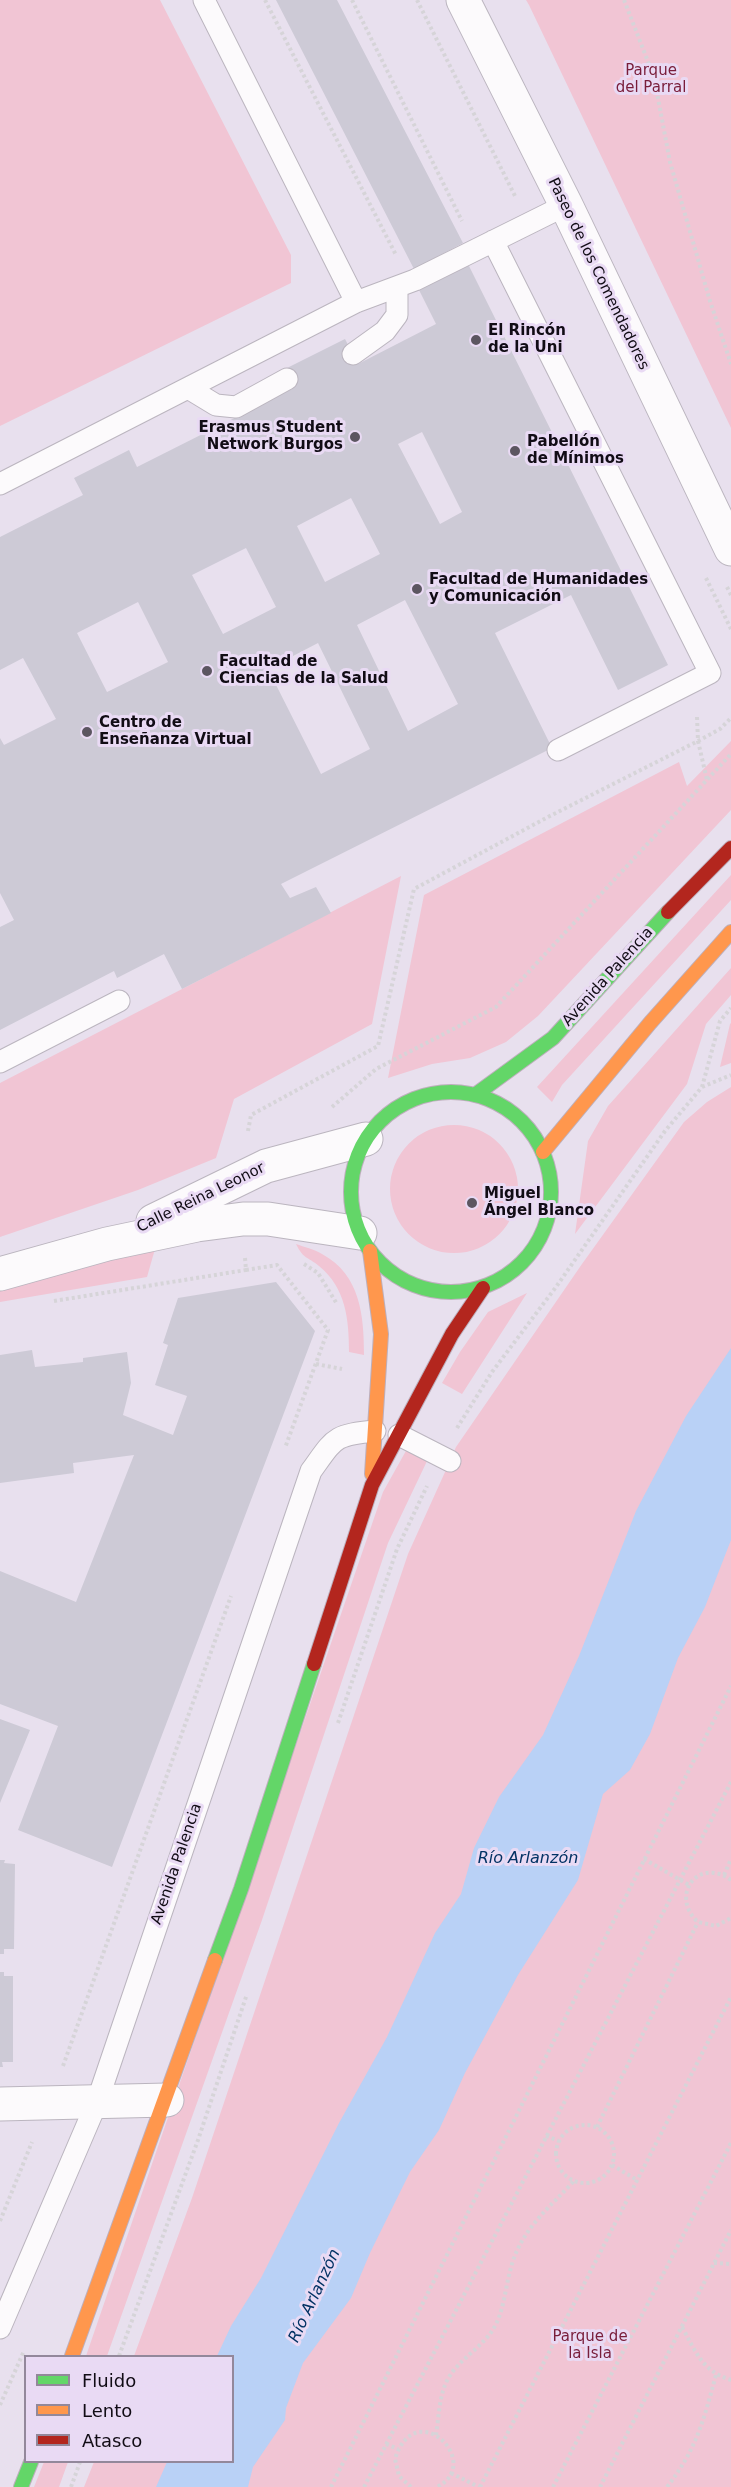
<!DOCTYPE html>
<html>
<head>
<meta charset="utf-8">
<style>
  body { margin:0 }
  #map { position:relative; width:731px; height:2487px; overflow:hidden; background:#e8e0ee; font-family:"DejaVu Sans",sans-serif }
  canvas { display:block }
  .legend { position:absolute; left:24px; top:2355px; width:210px; height:108px; box-sizing:border-box; background:#e9daf4; border:2px solid #93889b; margin:0; padding:8px 10px; list-style:none; font-size:18px; color:#110c15 }
  .legend li { display:flex; align-items:center; gap:12px; height:30px }
  .legend b { width:30px; border:2px solid #93889b }
</style>
</head>
<body>
<div id="map">
<canvas width="731" height="2487"></canvas>
<ul class="legend">
<li><b style="height:8px;background:#63d668"></b>Fluido</li>
<li><b style="height:8px;background:#ff974d"></b>Lento</li>
<li><b style="height:8px;background:#b3261e"></b>Atasco</li>
</ul>
</div>
<script>
const g = document.querySelector('canvas').getContext('2d');
g.lineJoin = 'round';
function paint(path, color) { g.fillStyle = color; g.fill(path, 'evenodd'); }
function trace(path, color, width, dash) { g.strokeStyle = color; g.lineWidth = width; g.lineCap = dash ? 'butt' : 'round'; g.setLineDash(dash || []); g.stroke(path); }
function drawText(font, color, halo, rows, align = 'center') {
  g.font = font + ' "DejaVu Sans",sans-serif'; g.lineWidth = 6; g.setLineDash([]); g.textBaseline = 'middle'; g.strokeStyle = halo; g.fillStyle = color; for (const [text, x, y, turn = 0] of rows) {
    g.save(); g.translate(x, y); g.rotate((+turn || 0) * Math.PI / 180); g.textAlign = isNaN(turn) ? turn : align; if (halo) g.strokeText(text, 0, 0); g.fillText(text, 0, 0); g.restore();
  }
}
paint(new Path2D(`
  M0 0H160L291 255V283L0 426Z
  M526 0H731V428L529 5Z
  M731 741V810L538 1016 506 1042 470 1058 432 1064 388 1078 424 895 679 762 687 786Z
  M731 875V900L562 1085 552 1102 537 1087Z
  M401 876 372 1024 234 1099 216 1158 138 1190 0 1237V1083Z
  M731 968V995L706 1024 687 1084 575 1234 588 1141 608 1106Z
  M731 1023V1063L720 1067 730 1024Z
  M731 1087V2487H84L94 2462H232V2356H134L192 2198 408 1554 450 1461 456 1447 582 1264 684 1122 707 1102Z
  M390 1189a64 64 0 1 1 128 0a64 64 0 1 1-128 0Z
  M296 1244C304 1247 314 1249 322 1254 361 1275 364 1317 364 1355L349 1352C349 1320 346 1288 319 1266 307 1256 304 1260 296 1244Z
  M155 1249 147 1277 0 1302V1289Z
  M527 1293 462 1394 442 1383 460 1352 488 1312Z
  M407 1449 428 1459 388 1543 262 1920 107 2356H86L383 1492Z
  M44 2462H68L59 2487H34Z`), '#f1c5d4');
paint(new Path2D(`
  M731 1348V1540L705 1607 678 1658 650 1734 630 1770 603 1794 578 1880 518 1975 465 2073 439 2130 410 2172 370 2253 351 2298 303 2363 286 2408 285 2420 253 2467 248 2487H156L167 2462H232V2356H217L231 2326 261 2278 339 2123 387 2037 435 1933 461 1894 474 1848 499 1797 543 1735 579 1656 636 1511 686 1416Z`), '#b9d1f6');
paint(new Path2D(`
  M276 0H337L463 243 414 269Z
  M468 264 668 665 618 690 571 595 495 633 552 748 281 884 290 898 316 887 331 913 182 989 164 954 117 978 114 971 0 1030V927L14 920 0 893V738L4 745 56 719 23 658 0 670V537L83 495 74 478 129 450 137 467 292 389 283 370 345 339 358 364 436 324 418 288ZM422 432 462 512 440 524 398 444ZM351 498 380 554 325 582 297 526ZM246 548 276 607 223 634 192 575ZM405 600 458 704 408 731 357 625ZM138 602 168 662 107 692 77 633ZM318 643 370 749 321 774 268 669Z
  M276 1282 315 1331 112 1867 18 1830 58 1726 0 1704V1571L76 1602 134 1455 73 1463 74 1473 0 1483V1355L32 1350 35 1367 83 1362V1358L127 1352 131 1383 123 1415 173 1435 187 1396 155 1385 168 1345 163 1343 178 1298Z
  M0 1719 30 1730 0 1803Z
  M0 1860H5L4 1863 15 1864 14 1949H4V1954H0Z
  M0 1972H4V1976H13V2062H2L3 2067H0Z`), '#cdcad6');
const lane = new Path2D(`
  M204 0 356 302
  M493 241 710 673 558 750
  M353 354 385 331 397 315V288
  M188 388 216 405 236 407 287 379
  M0 484 356 302 415 280 566 205
  M0 1062 119 1001
  M399 1435 450 1461
  M0 2328 97 2102 311 1471C335 1438 333 1435 375 1431`);
const street = new Path2D(`
  M463 0 566 205 731 549
  M153 1221 266 1166 366 1139
  M0 1274 107 1244 197 1225 243 1219H268L360 1233
  M0 2104 167 2100`);
const fast = new Path2D(`
  M351 1192a100 100 0 1 1 200 0a100 100 0 1 1-200 0Z
  M475 1095 553 1038 668 912
  M215 1960 241 1889 314 1664
  M21 2487 31 2462`);
const slow = new Path2D(`
  M543 1152 650 1023 731 932
  M370 1251 381 1334 372 1474
  M72 2356 215 1960`);
const jam = new Path2D(`
  M668 912 731 848
  M314 1664 372 1485 452 1334 483 1288`);
trace(lane, '#bbb5bf', 23);
trace(street, '#bbb5bf', 35);
trace(fast, '#bdafbc', 16);
trace(slow, '#bdafbc', 16);
trace(jam, '#bdafbc', 16);
trace(new Path2D(`
  M265 0 396 255
  M352 0 462 221
  M417 0 515 196
  M624 0 654 77 670 162 710 301 731 364
  M706 578 731 629
  M727 587 731 595
  M697 717 698 741 707 780
  M702 1087 731 1075
  M332 1107 376 1069 496 1007 731 754
  M248 1131 251 1115 378 1046 414 889 548 817 698 741 720 729 731 718
  M245 1258 246 1270 277 1265 328 1330 285 1448
  M304 1264 318 1273 337 1304
  M54 1301 246 1270
  M316 1364 342 1369
  M457 1428 492 1372 556 1287 665 1131 702 1087 720 1021 731 1008
  M338 1723 397 1549 427 1486
  M644 1859 689 1885
  M724 1875 731 1859
  M731 1880C698 1856 669 1896 698 1922L716 1926 731 1918
  M63 2066 231 1596
  M556 2154a29 29 0 1 1 58 0a29 29 0 1 1-58 0Z
  M597 2127 698 1922
  M546 2136 559 2141
  M612 2165 637 2180
  M0 2221 32 2142
  M714 2263 731 2264
  M682 2327C696 2352 702 2371 731 2380
  M119 2356 198 2140 247 1994
  M0 2405 24 2351
  M436 2435C439 2417 439 2393 449 2377 462 2356 487 2345 497 2322 505 2304 506 2283 512 2264 523 2228 549 2208 574 2181
  M386 2444 398 2449
  M451 2473 479 2487
  M71 2487 80 2462
  M331 2487 731 1686
  M364 2487 731 1782
  M411 2487 399 2476 395 2459C415 2394 485 2463 437 2487
  M480 2487 731 1997
  M553 2487 731 2143
  M600 2487 731 2230
  M667 2487C697 2448 703 2422 716 2375`), '#d6d4d8', 4, [3, 3]);
trace(lane, '#fcfafc', 21);
trace(street, '#fcfafc', 33);
trace(fast, '#63d668', 14);
trace(slow, '#ff974d', 14);
trace(jam, '#b3261e', 14);
for (const [x, y, r, color] of [
  [476,340,6,"#5c5661"],
  [355,437,6,"#5c5661"],
  [515,451,6,"#5c5661"],
  [417,589,6,"#5c5661"],
  [207,671,6,"#5c5661"],
  [87,732,6,"#5c5661"],
  [472,1203,6,"#5c5661"]
]) { const dot = new Path2D(); dot.arc(x, y, r, 0, 2 * Math.PI); g.fillStyle = color; g.fill(dot); trace(dot, '#e9daf4', 2); }
drawText('15px', '#791d3a', '#e9daf4', [
  ["Parque",651,71],
  ["del Parral",651,88],
  ["Parque de",590,2337],
  ["la Isla",590,2354]
]);
drawText('15px', '#110c15', '#e9daf4', [
  ["Paseo de los Comendadores",598,274,64],
  ["Avenida Palencia",608,977,-48],
  ["Calle Reina Leonor",201,1198,-26],
  ["Avenida Palencia",177,1864,-71]
]);
drawText('bold 15px', '#110c15', '#e9daf4', [
  ["El Rincón",488,331],
  ["de la Uni",488,348],
  ["Erasmus Student",343,428,"right"],
  ["Network Burgos",343,445,"right"],
  ["Pabellón",527,442],
  ["de Mínimos",527,459],
  ["Facultad de Humanidades",429,580],
  ["y Comunicación",429,597],
  ["Facultad de",219,662],
  ["Ciencias de la Salud",219,679],
  ["Centro de",99,723],
  ["Enseñanza Virtual",99,740],
  ["Miguel",484,1194],
  ["Ángel Blanco",484,1211]
], 'left');
drawText('italic 16px', '#023264', '#e9daf4', [
  ["Río Arlanzón",528,1859],
  ["Río Arlanzón",315,2296,-65]
]);
</script>
</body>
</html>
